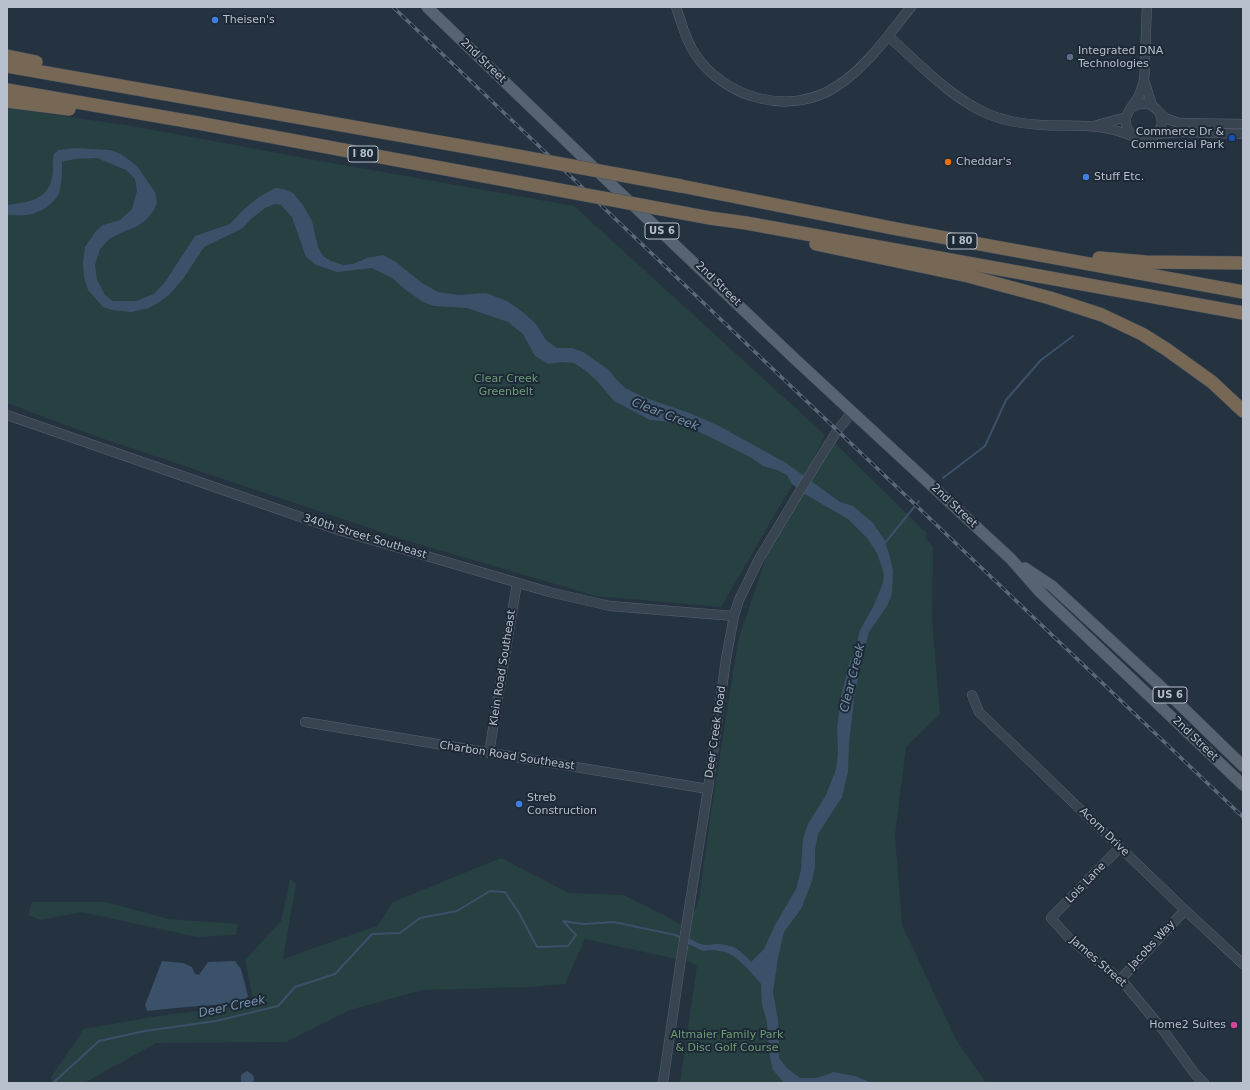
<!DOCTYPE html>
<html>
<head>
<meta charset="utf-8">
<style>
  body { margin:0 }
  #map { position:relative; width:1250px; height:1090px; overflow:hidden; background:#253341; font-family:"DejaVu Sans",sans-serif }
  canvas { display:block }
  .frame { position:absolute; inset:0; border:8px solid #b6bfcb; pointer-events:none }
</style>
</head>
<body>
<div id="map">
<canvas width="1250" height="1090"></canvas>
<div class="frame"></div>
</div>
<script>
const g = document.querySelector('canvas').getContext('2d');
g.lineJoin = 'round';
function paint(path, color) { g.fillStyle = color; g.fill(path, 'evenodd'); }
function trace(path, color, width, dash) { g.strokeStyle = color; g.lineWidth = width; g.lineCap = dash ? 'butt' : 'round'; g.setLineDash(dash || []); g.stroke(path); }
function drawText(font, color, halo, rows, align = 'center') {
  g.font = font + ' "DejaVu Sans",sans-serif'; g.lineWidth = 4; g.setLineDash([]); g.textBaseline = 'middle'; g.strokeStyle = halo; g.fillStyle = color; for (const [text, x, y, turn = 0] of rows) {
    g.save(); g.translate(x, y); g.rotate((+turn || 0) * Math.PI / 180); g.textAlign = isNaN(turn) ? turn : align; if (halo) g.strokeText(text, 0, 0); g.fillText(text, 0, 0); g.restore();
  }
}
paint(new Path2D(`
  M7 108 132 126 315 160 574 206 825 435 811 463 803 476 799 473 721 607 596 596 405 540 95 436 7 403Z
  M835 443 927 534 925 538 933 547 932 620 940 714 906 747 895 835 902 925 956 1040 986 1083H680L697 966 685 960 688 944 695 948 700 944 689 938 693 913 699 900 710 819 738 641 767 555 803 493 809 496 810 481Z
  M501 858 569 893 623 895 662 914 681 925 676 959 585 939 565 984 530 987 422 990 350 1010 286 1042 156 1043 84 1083H53L51 1077 84 1029 158 1016 254 1004 245 960 281 921 290 879 296 884 283 959 377 926 393 902Z
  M32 902H105L169 919 238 924 236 935 197 937 82 912 40 920 28 915Z`), '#274042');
paint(new Path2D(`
  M75 148 110 150 121 154 137 166 155 192 157 202 154 210 146 220 136 227 125 231 109 239 100 249 95 265 97 280 105 295 113 301H136L154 294 165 282 195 236 230 224 243 210 259 197 275 188 283 189 293 193 303 205 312 221 318 247 323 256 331 261 343 265 353 264 367 258 383 255 396 262 422 283 438 292 458 295 486 293 507 301 524 313 536 324 546 340 557 348H572L583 352 609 370 615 378 625 388 646 398 692 414 719 426 786 463 840 502 853 506 873 523 884 539 890 557 893 571 892 594 887 606 869 632 861 662 854 699 849 743 848 772 842 797 818 834 815 850V867L812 881 801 909 784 932 778 958 773 992 778 1020 779 1058 787 1068 800 1078H816L829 1074 833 1072 855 1076 872 1083H784L773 1070 770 1058 767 1022 762 1005 761 984 749 970 735 957 726 952 713 950 703 951 688 944 689 938C694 941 701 945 707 945 710 945 713 944 716 944 733 944 741 950 751 962L764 949 775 925 796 889 801 870 803 839 808 824 826 795 836 769 838 754 837 729 841 696 850 661 854 654 860 630 873 607 883 583 884 574 877 553 867 538 848 519 803 493 792 484 787 475 777 470 763 466 750 457 706 435 679 424 661 421 650 420 614 401 597 381 586 371 574 363 562 362 548 364 535 356 523 334 508 322 467 308 434 306 423 302 406 290 392 278 372 268 337 272 316 265 306 257 292 217 281 205 275 204 265 208 251 219 243 228 204 247 183 279 169 295 158 303 149 308 131 312 112 310 103 307 88 290 84 277 83 262 85 247 96 231 103 225 120 220 132 209 137 191 135 179 126 170 97 158 75 159 62 162C62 172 62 184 59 193 54 205 38 214 26 215 20 216 13 215 7 215V205C30 202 50 200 53 172 53 166 52 160 54 154L59 150Z
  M162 961 183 963 192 967 195 974 199 975 208 962 235 961 241 969 248 996 243 1003 186 1007 147 1011 145 1005Z
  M247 1071 253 1075 254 1079 253 1083 241 1082V1075Z`), '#3b516a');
trace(new Path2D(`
  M943 478 985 446 1006 400 1041 360 1073 336
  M885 543 919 501
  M53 1083 99 1041 145 1031 216 1021 278 1006 295 987 335 974 372 934 400 933 420 918 457 911 490 891 505 892 519 913 537 947 568 946 576 935 563 921 583 924 614 922 675 935 682 938`), '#3b516a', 2);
const minor = new Path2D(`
  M676 7C682 24 685 39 695 54 725 99 791 117 837 86 867 67 889 34 911 7
  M888 36C919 63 949 97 988 114 1004 121 1024 124 1041 125 1077 127 1102 122 1136 138
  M1144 80 1152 105
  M1132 107C1154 94 1173 122 1154 136 1144 143 1128 137 1126 124 1124 113 1135 104 1139 95 1141 90 1143 85 1144 80 1145 72 1145 64 1145 56 1146 40 1146 23 1147 7
  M1160 113 1165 118 1179 123 1243 124
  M1097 125 1126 117
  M1157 134 1181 132 1243 134
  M7 415 338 530 549 592 610 606 734 616
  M972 695 979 712 1185 910 1243 964
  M305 722 708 789
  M489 753 517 583
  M1120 847 1051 918 1069 938 1124 983 1163 1030 1195 1074 1204 1083
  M1120 980 1185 910
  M663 1083 681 959 708 789 726 659 734 616 739 600 759 559 815 466 837 431 852 412`);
const major = new Path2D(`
  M427 7 615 188 796 360 1011 559 1039 591 1243 785
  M1025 568 1052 586 1172 697 1243 766`);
const highway = new Path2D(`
  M7 56 36 62
  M7 66 501 153
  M7 90 198 123 527 184
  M7 101 69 109
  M681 186 897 229 1243 292
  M710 218 746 223 1243 313
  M816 244 968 276 1050 298 1102 315 1142 334 1166 349 1212 382 1243 411
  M1099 258 1146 262 1243 263`);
trace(minor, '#57626e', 10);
trace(major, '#46505d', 12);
trace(highway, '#444f5b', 14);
trace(minor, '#394451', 9);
trace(major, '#576370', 11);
trace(highway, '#776856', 13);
const rail = new Path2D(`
  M393 7 1243 817`);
trace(rail, '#5b6978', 3.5);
trace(rail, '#1e2936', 2, [6]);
const highwayBridge = new Path2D(`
  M501 153 681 186
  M527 184 710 218`);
trace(highwayBridge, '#444f5b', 14, []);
trace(highwayBridge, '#776856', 13);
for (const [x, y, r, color] of [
  [215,20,4,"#3f7fe0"],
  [1070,57,4,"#5c6f8a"],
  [1232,138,4,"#1a4fb4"],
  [948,162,4,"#e8710a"],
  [1086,177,4,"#3f7fe0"],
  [519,804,4,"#3f7fe0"],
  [1234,1025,4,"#d1479c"]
]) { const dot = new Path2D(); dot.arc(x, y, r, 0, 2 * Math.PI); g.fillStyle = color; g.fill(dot); trace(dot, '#1e2936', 1.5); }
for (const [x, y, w] of [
  [363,154,30],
  [662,231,34],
  [962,241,30],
  [1170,695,34]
]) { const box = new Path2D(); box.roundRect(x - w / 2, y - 8, w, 16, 3); g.fillStyle = '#1e2936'; g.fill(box); trace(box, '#b6bfcb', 1); }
drawText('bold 10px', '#b6bfcb', null, [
  ["I 80",363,154],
  ["US 6",662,231],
  ["I 80",962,241],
  ["US 6",1170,695]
]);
drawText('11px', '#b6bfcb', '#1e2936', [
  ["Theisen's",223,20],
  ["Integrated DNA",1078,51],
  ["Technologies",1078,64],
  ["Commerce Dr &",1224,132,"right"],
  ["Commercial Park",1224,145,"right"],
  ["Cheddar's",956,162],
  ["Stuff Etc.",1094,177],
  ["Streb",527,798],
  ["Construction",527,811],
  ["Home2 Suites",1226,1025,"right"]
], 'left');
drawText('11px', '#b6bfcb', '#1e2936', [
  ["2nd Street",483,61,44],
  ["2nd Street",718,284,44],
  ["2nd Street",954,506,43],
  ["340th Street Southeast",365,537,17],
  ["Klein Road Southeast",503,668,-81],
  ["Deer Creek Road",716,732,-82],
  ["2nd Street",1195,739,44],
  ["Charbon Road Southeast",507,756,9],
  ["Acorn Drive",1104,832,44],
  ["Lois Lane",1086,883,-46],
  ["Jacobs Way",1152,945,-47],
  ["James Street",1098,962,41]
]);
drawText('11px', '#6d9c75', '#1e2936', [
  ["Clear Creek",506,379],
  ["Greenbelt",506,392],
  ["Altmaier Family Park",727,1035],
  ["& Disc Golf Course",727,1048]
]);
drawText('italic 12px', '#7692ae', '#1e2936', [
  ["Clear Creek",665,415,21],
  ["Clear Creek",853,678,-76],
  ["Deer Creek",232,1007,-12]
]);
</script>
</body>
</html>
